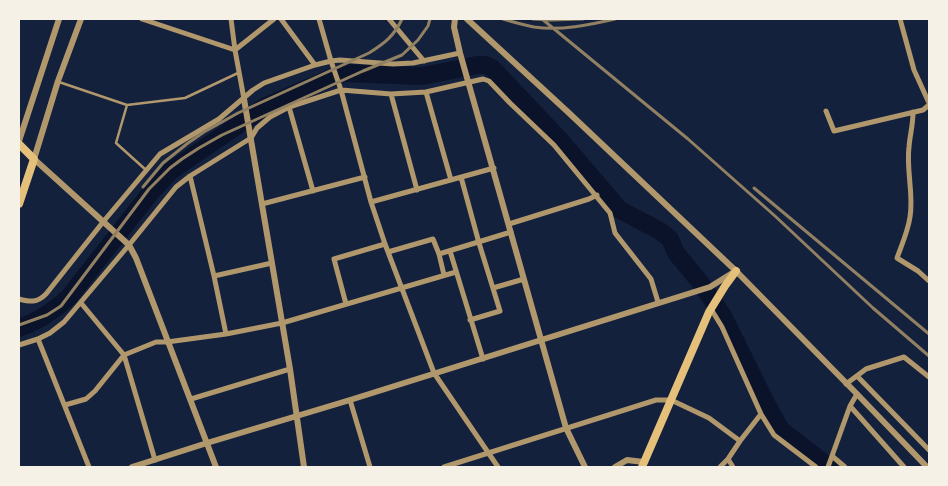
<!DOCTYPE html>
<html>
<head>
<meta charset="utf-8">
<style>
  body { margin:0 }
  #map { position:relative; width:948px; height:486px; overflow:hidden; background:#14213d; font-family:"Alegreya Sans",sans-serif }
  canvas { display:block }
  .frame { position:absolute; inset:0; border:20px solid #f6f1e7; pointer-events:none }
</style>
</head>
<body>
<div id="map">
<canvas width="948" height="486"></canvas>
<div class="frame"></div>
</div>
<script>
const g = document.querySelector('canvas').getContext('2d');
g.lineJoin = 'round';
function trace(path, color, width, dash) { g.strokeStyle = color; g.lineWidth = width; g.lineCap = dash ? 'butt' : 'round'; g.setLineDash(dash || []); g.stroke(path); }
trace(new Path2D(`
  M19 328C38 322 53 311 68 298L152 191 172 170 266 106 338 75 344 73 423 76 477 65H485L492 68 561 141 620 210 660 231 670 239 676 253 700 282 723 316 765 401 781 430 829 467`), '#0b132b', 18);
trace(new Path2D(`
  M59 82 127 105 185 98 238 73
  M127 105 116 143 146 170`), '#b1986c', 2.5);
trace(new Path2D(`
  M142 19 235 50 274 19
  M231 19 235 50 244 99
  M281 19 315 65
  M319 19 331 61 341 90 371 202 385 244 434 373 498 467
  M389 19 424 61
  M900 19 914 70 929 103
  M426 92 451 180
  M391 94 417 190
  M289 107 313 191
  M826 111 834 131 923 110 929 105
  M913 112C913 126 910 134 909 147 906 170 914 195 910 217 908 231 902 244 897 258L918 271 929 281
  M190 176 214 276 226 334
  M461 177 479 243 500 311 470 320
  M371 202 494 168
  M262 204 365 177
  M509 224 589 199 597 195
  M450 251 483 359
  M388 252 433 239 439 254 444 275
  M439 254 511 232
  M214 276 272 263
  M493 288 524 279
  M19 299C30 302 37 303 46 294L103 222 160 154 219 119 253 90 264 83 315 65 331 61 340 60 393 64 413 63 460 53
  M81 303 124 355 155 460
  M346 304 334 259 385 244
  M711 309 722 327 761 414 774 435 816 467
  M38 339 89 467
  M19 345 38 339 50 333 64 322 129 245 176 187 190 176 251 138 257 128 270 117 289 107 341 90 391 94 426 92 483 79 489 81 510 103 554 145 610 213 615 233 651 279 658 302
  M857 376 929 450
  M846 384 866 369 904 357 929 377
  M191 399 290 369
  M350 400 370 467
  M65 405 86 399 95 391 124 355 156 342H167L226 334 282 323 456 272
  M850 406 904 467
  M832 456 845 467
  M728 459 733 467
  M444 467 656 400H671L709 418 740 441
  M720 467 728 459 740 441 761 414
  M828 467 850 406 857 394`), '#b1986c', 5);
trace(new Path2D(`
  M81 19 58 81 34 159 129 245 136 258 216 467
  M455 19 454 27 460 53 566 428 585 467
  M467 19 569 113 736 271 857 394 927 467
  M244 99 290 369 304 467
  M19 141 59 19
  M132 467 207 443 350 400 710 287 734 272
  M615 467 627 460 644 462`), '#b1986c', 6);
trace(new Path2D(`
  M642 467 709 312 725 286 736 271`), '#e5c07b', 8);
trace(new Path2D(`
  M19 144 34 159 19 204`), '#e5c07b', 8);
trace(new Path2D(`
  M503 19C513 22 524 25 534 27 561 31 589 25 615 19
  M533 19 552 20 583 19
  M542 19 688 139 775 216 873 308 929 356
  M143 187 163 163 188 143 204 132 238 113 369 53C385 43 394 36 402 19
  M754 188 929 334
  M19 325 47 315 61 306 149 189 170 168 182 159 199 148 222 135 363 71 402 55 418 40 428 26 430 19`), '#918062', 3);
</script>
</body>
</html>
